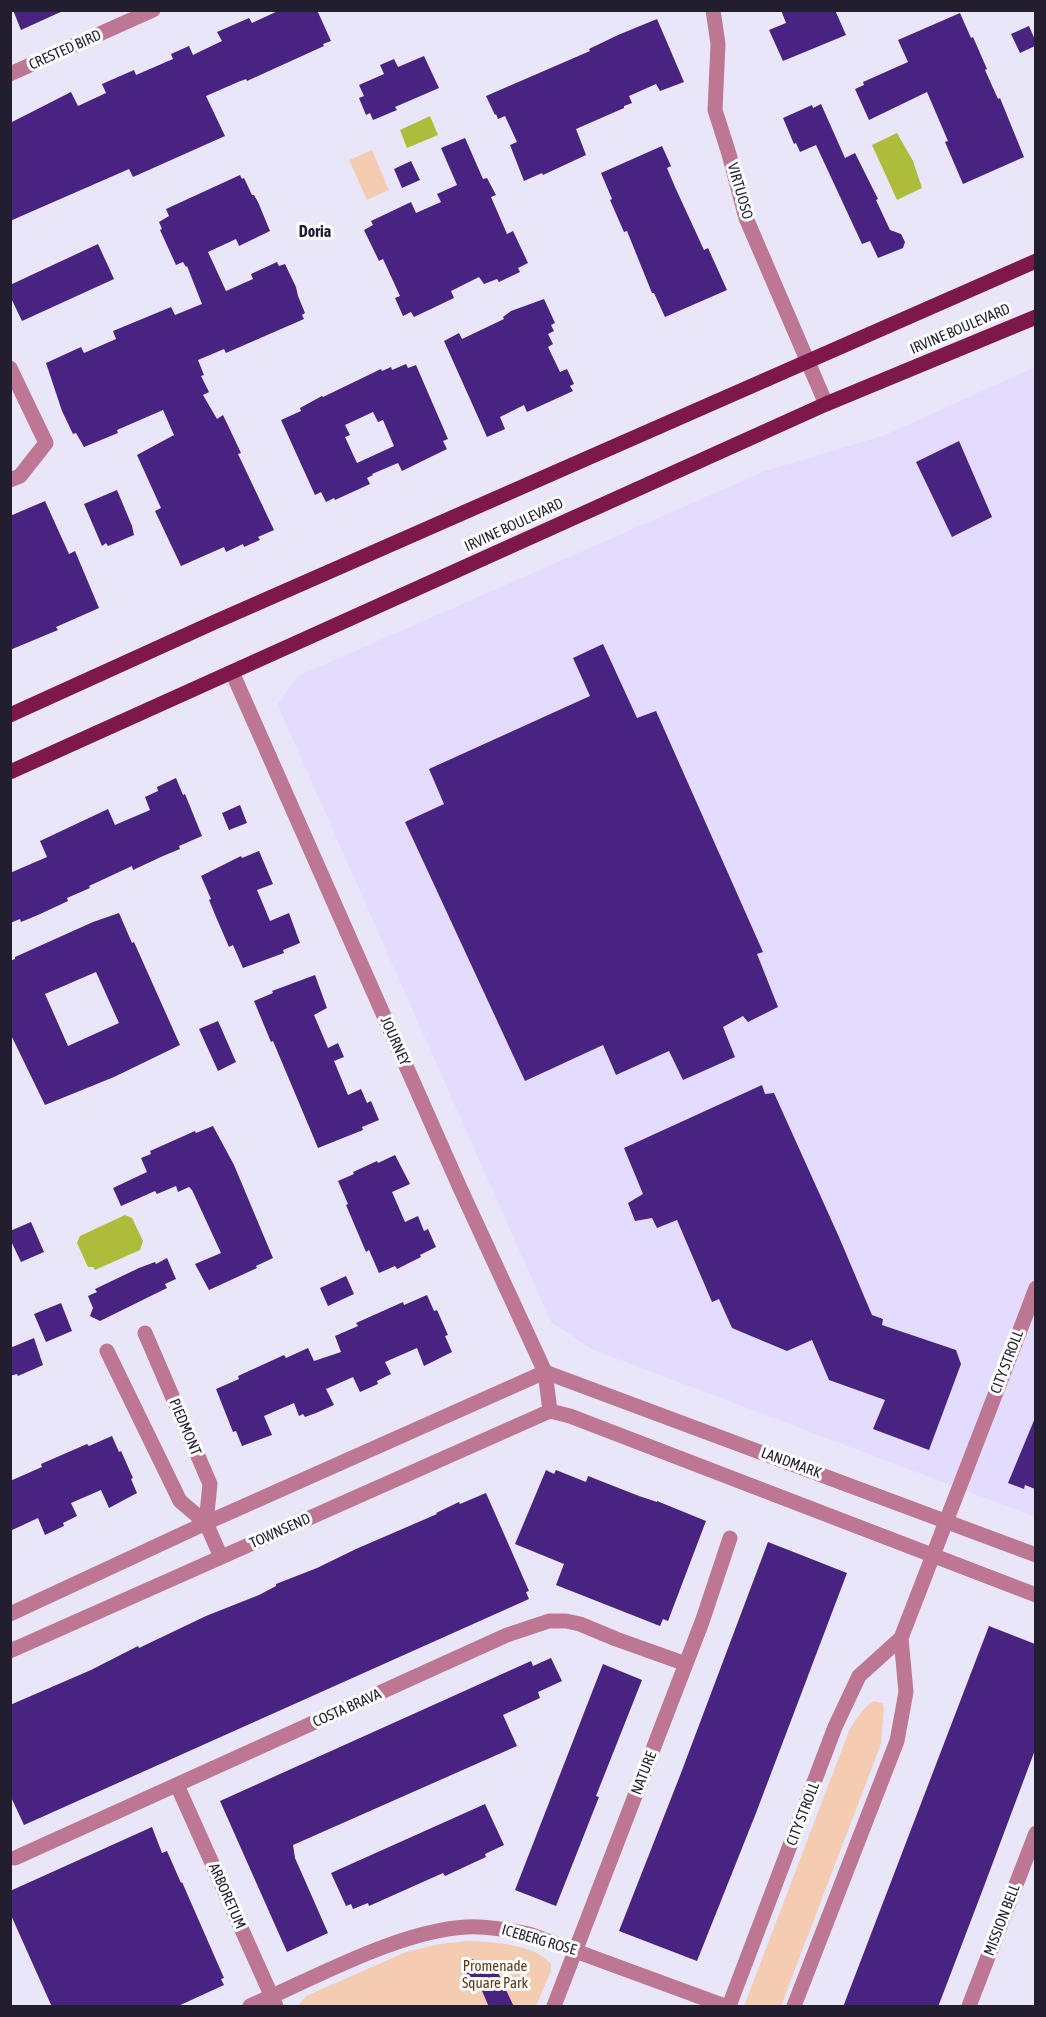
<!DOCTYPE html>
<html>
<head>
<meta charset="utf-8">
<style>
  body { margin:0 }
  #map { position:relative; width:1046px; height:2017px; overflow:hidden; background:#eae6fa; font-family:"Asap Condensed",sans-serif }
  canvas { display:block }
  .frame { position:absolute; inset:0; border:12px solid #221d2f; pointer-events:none }
</style>
</head>
<body>
<div id="map">
<canvas width="1046" height="2017"></canvas>
<div class="frame"></div>
</div>
<script>
const g = document.querySelector('canvas').getContext('2d');
g.lineJoin = 'round';
function paint(path, color) { g.fillStyle = color; g.fill(path, 'evenodd'); }
function trace(path, color, width, dash) { g.strokeStyle = color; g.lineWidth = width; g.lineCap = dash ? 'butt' : 'round'; g.setLineDash(dash || []); g.stroke(path); }
function drawText(font, color, halo, rows, align = 'center') {
  g.font = font + ' "Asap Condensed",sans-serif'; g.lineWidth = 6; g.setLineDash([]); g.textBaseline = 'middle'; g.strokeStyle = halo; g.fillStyle = color; for (const [text, x, y, turn = 0] of rows) {
    g.save(); g.translate(x, y); g.rotate((+turn || 0) * Math.PI / 180); g.textAlign = isNaN(turn) ? turn : align; if (halo) g.strokeText(text, 0, 0); g.fillText(text, 0, 0); g.restore();
  }
}
paint(new Path2D(`
  M1035 367V1517L591 1349 551 1322 277 704 298 676 765 471 885 435Z`), '#e4dcfe');
paint(new Path2D(`
  M372 150 389 190 367 200 349 160Z
  M874 1701 882 1703 884 1707 881 1744 781 2006H744L849 1731C855 1720 863 1707 874 1701Z
  M468 1941C493 1942 535 1944 551 1964V1971L536 2006H298L306 1996 406 1952 440 1944Z`), '#f4ccb1');
paint(new Path2D(`
  M430 116 438 135 407 148 400 130Z
  M897 133 913 161 922 188 897 200 872 145Z
  M125 1215 132 1218 143 1241 140 1250 95 1270 93 1267H88L77 1243 80 1236Z`), '#adbc3b');
paint(new Path2D(`
  M13 10H65L21 30Z
  M280 10H317L331 41 323 44 324 46 247 81 246 79 238 82 206 96 225 136 133 177 129 169 10 221V123L71 92 78 106 106 93 102 84 134 70 136 75 173 59 171 54 189 46 193 55 197 53 222 41 217 32 249 18 252 23Z
  M781 10H835L846 35 783 61 769 30 786 23Z
  M960 13 971 38 973 37 987 69 985 70 998 99 1000 98 1024 157 963 184 945 142 948 141 927 92 869 120 855 89 864 85 863 82 908 62 898 40Z
  M657 19 684 82 660 91 656 84 629 96 632 103 624 106V108L576 129 586 155 543 175 542 173 524 181 510 145 517 142 505 116 498 119 496 114 495 115 486 96 590 51 589 49 618 35Z
  M1029 26 1035 40V46L1020 53 1011 34Z
  M424 56 439 88 395 107 397 110 373 120 370 113 366 115 359 98 364 96 359 85 384 74 380 65 394 59 398 67Z
  M821 104 845 158 855 153 878 199 876 200 890 230 901 234 905 242 903 248 878 258 870 241 862 244 816 145 800 152 796 143 794 144 783 118 812 105 813 108Z
  M465 138 483 179 487 178 496 195 491 197 507 234 513 231 528 263 518 268 520 272 499 282 497 279 484 284 479 277 451 291 454 298 414 317 411 312 403 316 395 298 400 296 383 259 379 261 364 230 373 225 371 221 411 202 416 213 441 202 437 194 457 185 441 148Z
  M662 146 671 166 667 168 675 187 704 250 708 248 727 290 665 317 654 293H652L627 231 624 232 610 200 612 199 601 173Z
  M411 161 420 180 402 188 394 169Z
  M240 175 242 179 244 178 252 195H254L258 202 270 231 239 246 236 239 208 252 226 291 253 279 251 274 277 262 279 266 285 264 296 287 298 296 305 313 302 315 304 319 226 353 224 349 198 360 204 375 201 376 209 392 203 395 217 419 223 415 241 453 238 454 274 530 258 537 260 540 244 547 243 544 226 552 224 547 181 566 155 511 161 508 137 455 174 435 163 410 117 430 118 433 84 447 76 433 73 434 62 411 46 363 81 347 84 353 116 339 113 331 171 307 175 315 202 304 187 266 186 267 183 262 176 265 160 230 162 229 159 222 169 216 166 209Z
  M98 244 114 279 22 321 10 296V285Z
  M544 299 555 323 551 325 554 331 548 334 553 344 548 347 560 372 567 369 574 384 570 386 573 391 527 412 524 405 500 417 505 429 487 437 444 341 459 333 462 339 504 319 503 317 511 311Z
  M406 364 408 368 416 365 448 439 443 441 447 449 402 471 398 463 372 474 373 475 367 478 370 484 335 500 334 498 326 502 321 492 315 495 281 420 301 411 300 408 322 396 323 397 381 369 382 371 391 367 392 370ZM373 412 378 422 383 420 394 446 357 463 345 437 350 435 345 425Z
  M959 441 992 517 952 537 916 462Z
  M117 490 132 526 134 535 108 546 106 543 102 546 84 504Z
  M45 501 69 554 75 551 99 608 56 627 58 630 10 650V516Z
  M603 644 637 718 656 711 763 952 757 954 778 1007 748 1022 743 1016 723 1027 735 1057 683 1080 669 1051 616 1075 603 1045 525 1081 405 822 444 804 429 769 590 696 573 658Z
  M176 778 183 795 185 794 202 836 179 846 180 849 163 856 133 870 132 866 89 886 90 888 67 898 68 901 38 915 21 922 20 919 10 923V873L47 857 40 841 108 809 115 825 150 810 145 797 158 791 157 787Z
  M240 805 247 823 229 830 222 813Z
  M259 851 273 884 257 890 270 921 289 913 300 943 283 950 284 953 243 968 233 945 229 947 216 917 209 900 211 899 201 876 241 856 242 858Z
  M119 913 132 943 134 942 180 1045 114 1077 45 1105 10 1033V961L15 959V957L93 922ZM96 972 119 1023 68 1046 45 994Z
  M315 975 327 1008 314 1015 328 1048 338 1043 344 1057 334 1061 348 1095 361 1089 367 1103 371 1101 379 1120 362 1127 363 1130 318 1148 273 1041 271 1042 254 1001 273 993 272 991Z
  M218 1021 236 1062 218 1071 199 1029Z
  M762 1085 765 1094 774 1093 839 1237 872 1315 883 1319 882 1325 956 1350 961 1364 929 1450 873 1429 885 1400 829 1380 812 1340 787 1351 732 1328 719 1299 712 1302 677 1220 657 1228 652 1218 635 1221 628 1203 643 1194 624 1148Z
  M213 1126 234 1165 273 1258 256 1266 257 1268 209 1290 195 1264 221 1253 192 1190 189 1187 178 1192 176 1186 157 1194 155 1191 121 1206 113 1188 147 1172 141 1158 151 1154 150 1151 195 1131 196 1133Z
  M395 1155 410 1184 392 1192 405 1222 418 1216 424 1231 428 1229 436 1247 420 1255 421 1257 397 1269 395 1266 379 1273 369 1250 366 1252 346 1205 348 1204 338 1181 354 1174 353 1172 377 1161 378 1163Z
  M31 1222 44 1252 21 1262 10 1239V1231Z
  M167 1258 176 1279 165 1284 167 1288 100 1321 90 1316 93 1308 88 1296 97 1292 95 1289 139 1268 155 1262 156 1264Z
  M346 1276 354 1294 328 1306 320 1288Z
  M427 1295 434 1311 437 1310 448 1335 445 1336 452 1352 424 1366 417 1348 385 1362 391 1374 377 1381 378 1384 360 1392 353 1377 326 1389 334 1405 316 1413 305 1417 303 1414 299 1416 294 1403 264 1416 272 1435 242 1446 236 1431 233 1432 216 1389 239 1379 238 1376 284 1355 286 1358 308 1348 314 1361 341 1352 335 1336 358 1326 356 1323 403 1302 404 1305Z
  M61 1303 72 1331 46 1342 34 1314Z
  M34 1338 43 1365 18 1376 17 1374 10 1376V1348Z
  M1035 1418V1489L1025 1485 1024 1489 1008 1483Z
  M112 1436 119 1452 121 1451 133 1478 131 1479 137 1493 109 1508 101 1490 71 1503 77 1516 63 1523 64 1526 45 1535 38 1518 10 1531V1481L42 1467 41 1464 87 1444 89 1446Z
  M546 1470 554 1474 556 1470 586 1482 588 1476 639 1496 657 1502V1501L706 1521 668 1621 663 1619 660 1626 556 1585 564 1564 515 1544Z
  M486 1493 529 1591 526 1592 529 1599 24 1825 10 1795V1705L91 1670 138 1646 139 1648 206 1616 259 1595 276 1586V1584L317 1568 356 1549 437 1514 436 1513 459 1502 460 1504Z
  M768 1542 847 1573 756 1813 697 1961 619 1931 681 1773Z
  M989 1626 1035 1644V1750L983 1889 938 2007H843Z
  M551 1658 562 1681 538 1692 540 1698 503 1715 517 1746 293 1845 295 1858 328 1933 287 1952 220 1801 531 1661 533 1666Z
  M603 1664 642 1680 596 1796 599 1797 556 1906 515 1890Z
  M485 1804 504 1845 485 1854 486 1857 445 1876 443 1873 369 1906 368 1903 353 1909 351 1904 346 1906 331 1873Z
  M152 1827 162 1853 167 1851 181 1883 182 1882 224 1978 221 1979 224 1985 176 2007H52L10 1913V1891Z
  M471 1959 495 1966 514 2007H489L479 1984 463 1977Z`), '#482382');
trace(new Path2D(`
  M713 10 718 44 715 110 729 154 746 218 826 404
  M10 368 46 443 20 476 10 480
  M232 672 460 1188 545 1372 550 1411
  M145 1333 210 1484 206 1523
  M1019 1333 1036 1288
  M107 1351 180 1501 206 1523 221 1557
  M177 1785 276 2006
  M15 1858 507 1635 549 1621H566L580 1624 616 1639 686 1664
  M250 2006C313 1979 398 1931 466 1927 487 1926 508 1930 529 1934L725 2006
  M554 2006 702 1622 730 1538
  M969 2006 1036 1833`), '#be7792', 15);
trace(new Path2D(`
  M10 74 153 10
  M10 1614 206 1523 545 1372 1036 1555
  M10 1651 550 1411 570 1416 1036 1595
  M729 2006 835 1727 859 1676 901 1638
  M794 2006 897 1741 906 1692 901 1638 1019 1333`), '#be7792', 15);
trace(new Path2D(`
  M10 715 217 621 1036 261
  M10 772 826 404 1036 317`), '#7e184b', 15);
drawText('15px', '#221d2f', '#fff', [
  ["CRESTED BIRD",65,50,-24],
  ["VIRTUOSO",740,191,74],
  ["IRVINE BOULEVARD",960,329,-23],
  ["IRVINE BOULEVARD",514,525,-25],
  ["JOURNEY",395,1041,66],
  ["CITY STROLL",1007,1362,-69],
  ["PIEDMONT",185,1427,67],
  ["LANDMARK",791,1463,20],
  ["TOWNSEND",280,1531,-24],
  ["COSTA BRAVA",347,1708,-24],
  ["NATURE",644,1773,-69],
  ["CITY STROLL",803,1814,-69],
  ["ARBORETUM",227,1896,66],
  ["MISSION BELL",1002,1920,-69],
  ["ICEBERG ROSE",539,1940,16]
]);
drawText('15px', '#5f3718', '#fff', [
  ["Promenade",495,1966],
  ["Square Park",495,1983]
]);
drawText('bold 16px', '#221d2f', '#fff', [
  ["Doria",315,232]
]);
</script>
</body>
</html>
